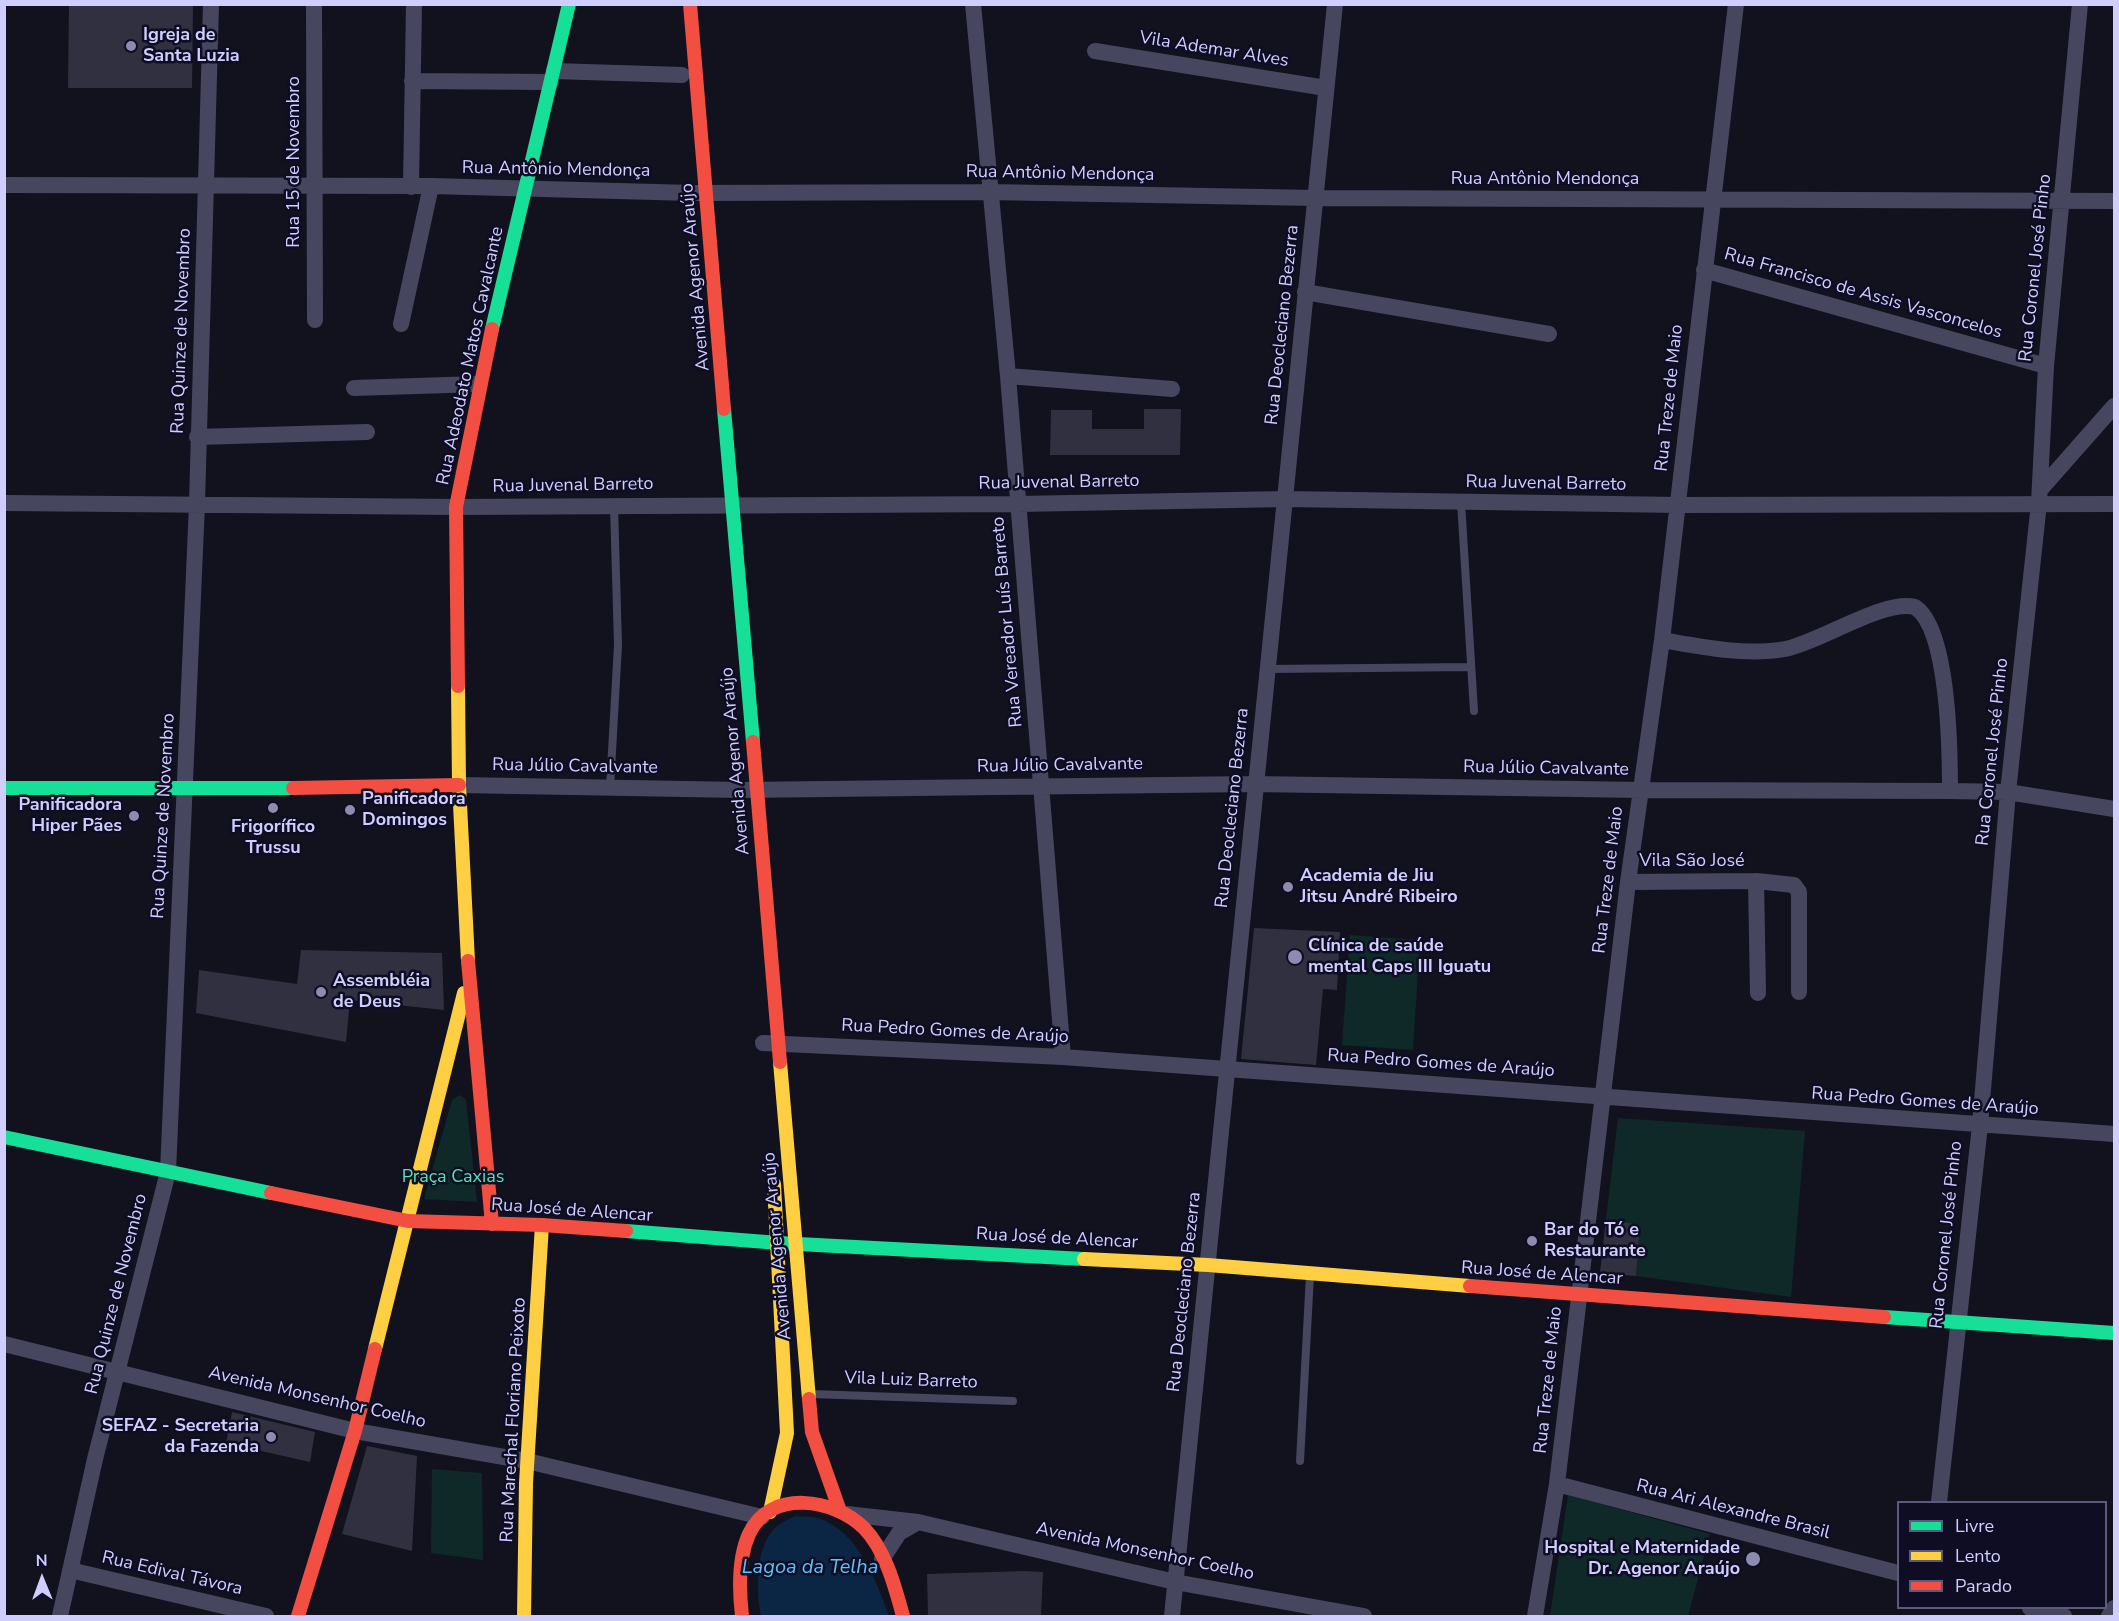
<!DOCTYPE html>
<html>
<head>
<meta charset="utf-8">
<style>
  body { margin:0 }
  #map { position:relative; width:2119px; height:1621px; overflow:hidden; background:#12121e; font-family:"Nunito Sans",sans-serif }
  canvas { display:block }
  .frame { position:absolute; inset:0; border:6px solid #cfceff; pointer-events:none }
  .legend { position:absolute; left:1897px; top:1501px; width:210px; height:108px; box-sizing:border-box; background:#0e0d23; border:2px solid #5b5a7b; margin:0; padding:8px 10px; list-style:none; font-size:18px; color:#cfceff }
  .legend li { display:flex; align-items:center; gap:12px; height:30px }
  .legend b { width:30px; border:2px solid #5b5a7b }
  .north { position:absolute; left:12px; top:1549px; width:60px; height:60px; -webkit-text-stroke:4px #0e0d23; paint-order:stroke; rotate:359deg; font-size:16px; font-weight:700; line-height:24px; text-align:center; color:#cfceff }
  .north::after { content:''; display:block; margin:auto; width:21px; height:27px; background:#cfceff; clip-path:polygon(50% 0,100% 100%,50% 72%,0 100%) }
</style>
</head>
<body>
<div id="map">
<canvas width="2119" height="1621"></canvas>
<div class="frame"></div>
<ul class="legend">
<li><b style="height:8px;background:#16e098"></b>Livre</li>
<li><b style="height:8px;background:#ffcf43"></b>Lento</li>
<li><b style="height:8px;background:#f24e42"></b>Parado</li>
</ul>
<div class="north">N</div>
</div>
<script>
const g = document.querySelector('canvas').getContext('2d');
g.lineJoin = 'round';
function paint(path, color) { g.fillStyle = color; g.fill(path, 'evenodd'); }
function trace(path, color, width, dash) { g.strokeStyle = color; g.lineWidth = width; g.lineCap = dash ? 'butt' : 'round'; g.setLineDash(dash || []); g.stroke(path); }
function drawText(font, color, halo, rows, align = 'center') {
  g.font = font + ' "Nunito Sans",sans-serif'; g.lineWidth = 5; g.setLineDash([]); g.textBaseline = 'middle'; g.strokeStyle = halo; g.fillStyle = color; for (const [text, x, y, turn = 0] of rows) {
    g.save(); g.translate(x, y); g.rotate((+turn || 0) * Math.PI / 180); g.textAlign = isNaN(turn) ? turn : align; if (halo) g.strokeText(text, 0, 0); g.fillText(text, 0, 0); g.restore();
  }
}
paint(new Path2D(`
  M1350 935 1420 940 1413 1050 1342 1045Z
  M460 1095 466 1100 477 1202 424 1199 452 1100Z
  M1618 1118 1805 1131 1791 1297 1636 1276 1640 1226 1606 1219Z
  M432 1469 482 1473 483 1560 431 1553Z
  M1568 1495 1710 1534 1688 1616H1550Z`), '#0f2928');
paint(new Path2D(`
  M795 1516C802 1517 811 1516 818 1518 858 1531 876 1580 889 1616H761C756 1591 755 1549 774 1529 779 1523 788 1520 795 1516Z`), '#0b2645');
paint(new Path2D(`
  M69 4H193L192 88H68Z
  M1144 409H1181L1180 455H1050L1051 410H1092V429H1144Z
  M1254 928 1340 932 1337 990 1323 989 1316 1065 1241 1059Z
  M301 950 442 953 444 1010 350 1000 346 1042 196 1013 199 970 297 984Z
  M1606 1219 1640 1225 1636 1276 1600 1273Z
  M232 1412 315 1432 310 1462 226 1443Z
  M367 1446 417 1456 412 1551 342 1534Z
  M1025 1571 1043 1572 1041 1615 928 1617 927 1574Z`), '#303040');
trace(new Path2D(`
  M1461 502 1474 711
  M1267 669 1471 667
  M610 787 618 645 614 505
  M811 1394 1013 1401
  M1300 1461 1310 1275`), '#46475f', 8);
trace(new Path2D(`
  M314 4 315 320
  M973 4 1008 376 1063 1057
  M1095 51 1326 88
  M554 71 682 75
  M412 81 551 82
  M4 185 431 186 692 193 989 192 1316 198 2114 201
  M411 187 414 4
  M1704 270 2046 366
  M1305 292 1549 334
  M401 324 431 186
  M1008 376 1172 389
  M354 388 479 384
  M197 437 367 432
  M2040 490 2114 406
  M4 503 456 507 1017 504 1286 499 1678 505 2114 504
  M1662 640C1701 647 1746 656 1785 649 1820 642 1884 599 1915 607 1949 629 1950 752 1950 791
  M459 785 741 790 1254 784 1641 790 1950 791 2008 792 2114 809
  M1756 881 1758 993
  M1628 882 1756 881 1794 885 1799 892V992
  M763 1043 1063 1057 2114 1134
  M4 1344 355 1431 527 1461 762 1517
  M1557 1484 1898 1573
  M1939 1502 1980 1125 2008 792 2039 503 2046 366 2080 4
  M847 1514 918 1522 1175 1582 1364 1616
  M882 1559 899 1533 918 1522
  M70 1570 266 1616
  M2030 1608 2064 1616
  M60 1616 95 1459 168 1172 197 504 211 4
  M1172 1616C1223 1079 1279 542 1335 4
  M1535 1616 1557 1484 1628 882 1662 640 1736 4
  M2109 1616 2114 1608`), '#46475f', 16);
trace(new Path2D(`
  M492 329 569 4
  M724 409 753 742
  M4 788H293
  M4 1137 271 1193
  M626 1231 779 1243 1084 1259
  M1884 1317 2114 1333`), '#16e098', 14);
trace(new Path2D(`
  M458 686 459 785 468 961
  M780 1062 809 1399
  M1084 1259 1208 1265 1470 1286
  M375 1349 464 993
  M770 1512 787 1433 774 1184
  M524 1616 526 1483 542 1225`), '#ffcf43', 14);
trace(new Path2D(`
  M690 4 724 409
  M458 686 456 507 492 329
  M753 742 780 1062
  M293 788 459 785
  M468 961 492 1224
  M271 1193 408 1221 542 1225 626 1231
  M1470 1286 1884 1317
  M809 1399 812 1432 840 1511
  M298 1616 355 1431 375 1349
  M742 1616C739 1590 738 1558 749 1534 770 1488 835 1499 864 1528 886 1551 895 1587 903 1616`), '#f24e42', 14);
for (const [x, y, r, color] of [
  [131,46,6,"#8d8cb0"],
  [273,808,6,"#8d8cb0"],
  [350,810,6,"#8d8cb0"],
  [134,816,6,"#8d8cb0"],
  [1288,887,6,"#8d8cb0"],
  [1295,957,8,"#8d8cb0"],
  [321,992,6,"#8d8cb0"],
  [1532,1241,6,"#8d8cb0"],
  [271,1437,6,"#8d8cb0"],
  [1753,1559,8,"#8d8cb0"]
]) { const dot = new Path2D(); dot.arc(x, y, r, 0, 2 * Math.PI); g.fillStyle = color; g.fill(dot); trace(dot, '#0e0d23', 2); }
drawText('bold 18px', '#cfceff', '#0e0d23', [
  ["Igreja de",143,36],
  ["Santa Luzia",143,57],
  ["Panificadora",362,800],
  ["Domingos",362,821],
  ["Panificadora",122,806,"right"],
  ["Hiper Pães",122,827,"right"],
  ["Frigorífico",273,828,"center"],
  ["Trussu",273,849,"center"],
  ["Academia de Jiu",1300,877],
  ["Jitsu André Ribeiro",1300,898],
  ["Clínica de saúde",1308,947],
  ["mental Caps III Iguatu",1308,968],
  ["Assembléia",333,982],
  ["de Deus",333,1003],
  ["Bar do Tó e",1544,1231],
  ["Restaurante",1544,1252],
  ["SEFAZ - Secretaria",259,1427,"right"],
  ["da Fazenda",259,1448,"right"],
  ["Hospital e Maternidade",1740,1549,"right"],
  ["Dr. Agenor Araújo",1740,1570,"right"]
], 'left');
drawText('18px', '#cfceff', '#0e0d23', [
  ["Vila Ademar Alves",1214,50,9],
  ["Rua 15 de Novembro",295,162,-90],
  ["Rua Antônio Mendonça",556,170,1],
  ["Rua Antônio Mendonça",1060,174,1],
  ["Rua Antônio Mendonça",1545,180],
  ["Rua Coronel José Pinho",2036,268,-84],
  ["Avenida Agenor Araújo",696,277,-95],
  ["Rua Francisco de Assis Vasconcelos",1863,294,16],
  ["Rua Deocleciano Bezerra",1283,325,-84],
  ["Rua Quinze de Novembro",182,331,-88],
  ["Rua Adeodato Matos Cavalcante",471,356,-78],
  ["Rua Treze de Maio",1670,398,-84],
  ["Rua Juvenal Barreto",1059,483,-1],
  ["Rua Juvenal Barreto",1546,484,1],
  ["Rua Juvenal Barreto",573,486,-1],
  ["Rua Vereador Luís Barreto",1008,622,-95],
  ["Rua Coronel José Pinho",1993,752,-84],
  ["Avenida Agenor Araújo",736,761,-95],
  ["Rua Júlio Cavalvante",1060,766,-1],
  ["Rua Júlio Cavalvante",575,767,1],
  ["Rua Júlio Cavalvante",1546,769,1],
  ["Rua Deocleciano Bezerra",1233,808,-84],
  ["Rua Quinze de Novembro",164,816,-87],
  ["Vila São José",1692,862],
  ["Rua Treze de Maio",1609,880,-83],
  ["Rua Pedro Gomes de Araújo",955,1032,3],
  ["Rua Pedro Gomes de Araújo",1441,1064,4],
  ["Rua Pedro Gomes de Araújo",1925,1102,4],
  ["Rua José de Alencar",572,1211,4],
  ["Rua Coronel José Pinho",1947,1235,-84],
  ["Rua José de Alencar",1057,1239,3],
  ["Avenida Agenor Araújo",778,1246,-95],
  ["Rua José de Alencar",1542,1274,4],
  ["Rua Deocleciano Bezerra",1185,1292,-84],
  ["Rua Quinze de Novembro",117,1294,-76],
  ["Rua Treze de Maio",1549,1380,-84],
  ["Vila Luiz Barreto",911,1381,2],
  ["Avenida Monsenhor Coelho",317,1398,13],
  ["Rua Marechal Floriano Peixoto",514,1420,-87],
  ["Rua Ari Alexandre Brasil",1733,1510,14],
  ["Avenida Monsenhor Coelho",1145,1552,12],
  ["Rua Edival Távora",172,1574,13]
]);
drawText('18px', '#54e5b3', '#0e0d23', [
  ["Praça Caxias",453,1178]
]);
drawText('italic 20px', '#5cc3ff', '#0e0d23', [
  ["Lagoa da Telha",810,1568]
]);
</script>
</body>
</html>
